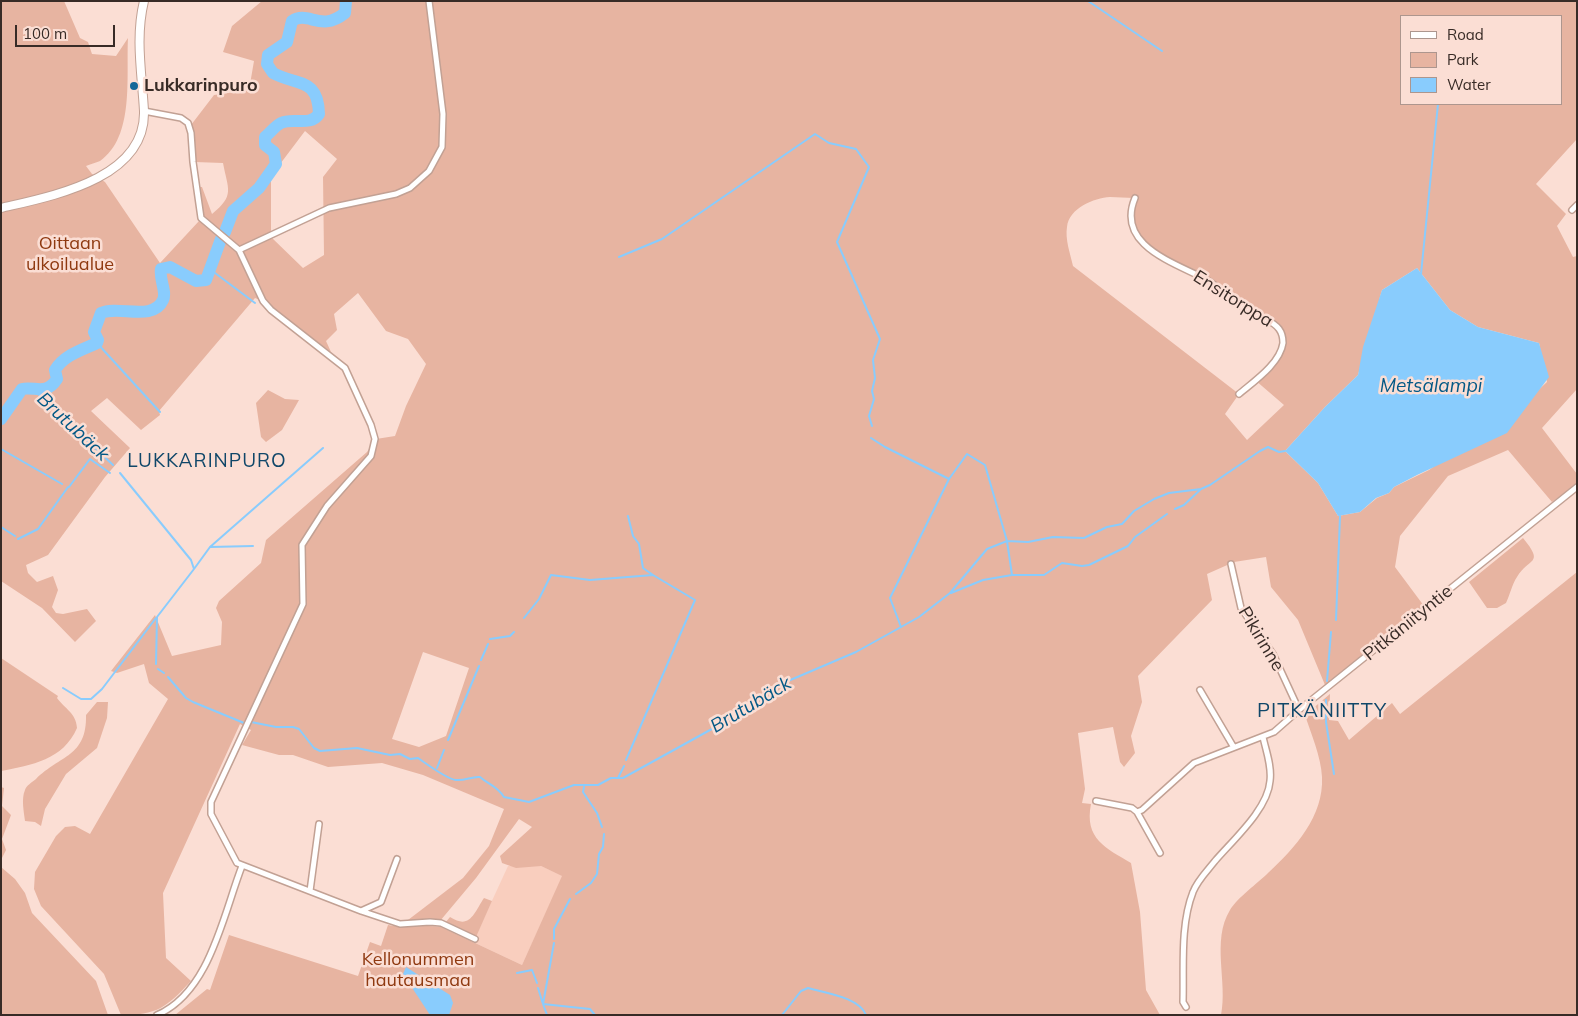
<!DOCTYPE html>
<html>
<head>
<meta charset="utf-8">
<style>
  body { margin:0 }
  #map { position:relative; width:1578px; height:1016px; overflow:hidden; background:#fbded4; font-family:Mulish,sans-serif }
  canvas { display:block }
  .frame { position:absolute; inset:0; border:2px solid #382b26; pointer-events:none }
  .legend { position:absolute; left:1400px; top:15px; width:162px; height:90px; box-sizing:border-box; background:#fbded4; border:1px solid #ad968e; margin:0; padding:6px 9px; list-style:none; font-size:15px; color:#382b26 }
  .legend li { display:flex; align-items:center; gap:10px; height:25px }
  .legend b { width:25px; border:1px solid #ad968e }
  .scale { position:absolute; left:15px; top:25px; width:100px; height:22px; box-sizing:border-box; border:2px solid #382b26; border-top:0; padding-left:6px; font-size:15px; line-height:18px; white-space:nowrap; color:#382b26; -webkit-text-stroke:4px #fbded4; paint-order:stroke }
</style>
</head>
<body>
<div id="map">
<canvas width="1578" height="1016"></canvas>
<div class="frame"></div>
<ul class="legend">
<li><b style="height:6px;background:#fff"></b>Road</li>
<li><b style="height:14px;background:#e7b4a1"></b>Park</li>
<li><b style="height:14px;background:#89ccfd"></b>Water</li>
</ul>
<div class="scale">100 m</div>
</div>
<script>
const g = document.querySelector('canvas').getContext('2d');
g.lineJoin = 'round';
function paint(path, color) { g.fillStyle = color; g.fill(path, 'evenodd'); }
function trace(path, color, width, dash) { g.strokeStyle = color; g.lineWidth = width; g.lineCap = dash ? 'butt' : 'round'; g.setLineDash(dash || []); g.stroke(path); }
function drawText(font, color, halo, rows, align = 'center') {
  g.font = font + ' Mulish,sans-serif'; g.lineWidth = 5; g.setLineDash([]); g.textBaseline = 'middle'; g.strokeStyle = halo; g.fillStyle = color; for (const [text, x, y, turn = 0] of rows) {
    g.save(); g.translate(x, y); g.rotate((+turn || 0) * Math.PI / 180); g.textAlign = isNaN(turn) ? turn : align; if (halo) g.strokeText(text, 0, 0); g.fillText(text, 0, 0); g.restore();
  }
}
paint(new Path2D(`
  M508 866H541L563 876 522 965 473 942Z`), '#f9cebe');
paint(new Path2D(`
  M1 1H64L80 38 88 42 92 54 116 56 128 38C126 75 135 137 100 161 96 163 90 164 86 166L92 174 105 182 160 263 199 221 205 218 201 209 198 187H202L212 214C235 195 228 190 223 163L195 162 191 125 214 95 249 90 254 61 223 52 232 26 262 1H1577V139L1536 184 1566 214 1557 226 1573 257 1577 256V389L1542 428 1577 474V484L1552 502 1508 450 1448 476 1400 536 1395 567 1424 606 1325 685 1298 620 1271 587 1266 557 1234 562 1207 574 1212 600 1138 676 1142 702 1131 736 1135 753 1124 767 1120 762 1113 727 1078 733 1085 789 1082 803 1091 804C1084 839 1106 848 1131 863L1140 912 1146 990 1160 1015H175L207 989 210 990 229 935 358 976 370 942 381 946 388 925C406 929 423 924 441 927L522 965 562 876 541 866 516 868 502 863 500 856 532 827 519 819 476 878 440 921 408 920 463 878 489 846 504 809 423 775 382 763 328 767 293 755H279L242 745 251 730 240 724 163 893 166 958 191 981C166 1008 157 1015 121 1015L104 974 41 906 34 889 35 872 56 836 65 827 75 826 90 834 168 699 149 683 144 664 117 673 111 671 155 615 172 656 221 645 222 622 216 608 219 601 261 563 266 540 367 452 376 439 395 436 406 406 426 364 408 339 386 331 358 293 334 314 337 330 326 341 331 352 273 309 259 289 263 301 255 298 159 411 160 415 141 430 107 398 91 411 130 448 105 477 48 555 26 565 28 573 37 582 53 576 58 590 52 607 56 613 63 614 87 609 96 621 75 642 42 608 1 581ZM1402 16H1562V104H1402ZM305 131 337 159 323 177 324 255 303 268 271 237V176ZM1110 197 1134 198 1133 222 1140 240 1168 263 1216 286 1247 309 1280 330C1283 359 1274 360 1255 380L1284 405 1247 440 1225 414 1239 394 1073 266C1070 253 1065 239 1067 227 1069 208 1094 198 1110 197ZM1417 268 1450 310 1478 327 1539 343 1547 382 1533 395 1429 470 1394 487 1389 493 1377 498 1360 512 1338 516 1318 483 1285 451 1325 407 1358 375 1382 290ZM423 652 469 668 446 736 419 747 392 739Z
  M268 390 285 399 299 400 282 430 266 442 261 437 256 403Z
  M1523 538C1545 565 1529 557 1517 577 1512 584 1510 595 1506 603L1497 608H1487L1469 582Z
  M1577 572V1015H1221C1228 982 1211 941 1230 910 1237 898 1258 883 1268 873 1295 848 1324 816 1322 777 1321 756 1311 734 1305 715L1330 694 1329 720 1338 721 1349 740 1392 703 1400 714Z
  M1 658 58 696 57 698C65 709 76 713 77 728 63 760 32 765 1 771Z
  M97 702H108L107 718 97 748 66 774 45 809 41 826 35 822 25 821C24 812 21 799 25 790 26 786 32 782 36 779 60 755 87 757 86 715Z
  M1 787 4 788 2 806 11 815 2 839 6 850 1 860Z
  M1 867 15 879 25 893 32 913 96 981 108 1015H1Z
  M484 898 492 901 476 937 445 923 450 917C470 930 474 913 484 898Z`), '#e7b4a1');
paint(new Path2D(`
  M1417 268 1450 310 1478 327 1539 343 1549 377 1507 433 1417 475 1394 487 1389 493 1376 498 1360 512 1338 516 1318 483 1285 451 1325 407 1358 375 1363 347 1382 290Z
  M406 967 450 995 453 1003 449 1015H430L403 974Z`), '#89ccfd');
trace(new Path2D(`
  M1088 1 1162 51
  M619 257 662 239 815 134 829 143 856 149 869 167 837 242 880 339 873 360 875 378 872 391 874 399 869 416 872 426
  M211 270 255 303
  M1421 274 1438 104
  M97 343 160 412
  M33 389 113 465
  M871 438 885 447 949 479 890 598 901 627
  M1 449 62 484
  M120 473 191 560 194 569 157 617 156 664
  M949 479 967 454 985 465 1007 541 1012 575
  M69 487 90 459 110 473
  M1175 509 1184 505 1201 489
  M628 516 633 536 639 544 643 568 653 575
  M1 527 15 536
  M18 539 38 529 68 487
  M210 547 323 448
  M194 569 210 547 253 546
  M951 593 983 580 1012 575H1044L1062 563 1082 566 1089 565 1128 546 1135 537 1167 514
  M524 618 539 599 551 575 590 580 653 575 695 600 626 760
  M1336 620 1340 516
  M490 639 510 636 514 632
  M481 660 488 644
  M158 669 164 673
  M168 677 186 698 193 702 244 723
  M1327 681 1331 632
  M63 688 81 699H91L102 689 156 618
  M1326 700V722L1334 774
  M251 722 276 727H293L299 729 314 748 320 751 357 748 390 755 400 754 410 759 418 758C425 763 449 780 456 780 465 781 472 776 480 777 489 785 497 786 504 797L529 802 574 785H598L611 778H623L730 719 781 684 856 652 919 617 950 593 987 549 1007 541 1028 542 1053 537 1084 538 1107 527 1122 524 1134 511 1154 499 1169 493 1201 489 1210 485 1260 451 1268 447 1279 452 1285 451
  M448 740 479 666
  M437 768 444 750
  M618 778 624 766
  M584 787 583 792 597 813 602 827
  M576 894 591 883 597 874 599 854 603 847 604 834
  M554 939V929L570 899
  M517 973 532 970 537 983
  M538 988 543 1004 590 1009 595 1015
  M547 1015 543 1004 554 943
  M782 1015 801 991 808 988C825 993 859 997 866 1015`), '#89ccfd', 2);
trace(new Path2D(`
  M225 232 233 211 259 188 276 164 274 152 265 145V137C270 133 275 126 281 123 293 117 310 127 319 114 318 77 297 86 273 73L267 64 268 55 287 42 292 21C309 10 320 33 345 13L346 1
  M1 419 22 389C35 386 46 396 57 379L55 370C64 355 82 350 97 343L98 340 94 332 101 313C119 305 153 322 163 300 167 292 159 279 161 269L170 267 196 281 206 280 221 239`), '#89ccfd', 12);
const minor = new Path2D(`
  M144 111 181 118 188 123 191 133 193 162 201 218 239 250 263 301 271 310 345 368 371 425 375 439 371 456 327 506 302 545 303 604 211 802V814L237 863 361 911 381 902 397 859
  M1135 198C1115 246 1176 263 1207 280 1218 286 1226 296 1236 303 1246 310 1257 314 1267 320 1271 322 1276 325 1279 329 1282 333 1283 338 1283 343 1280 364 1253 382 1239 394
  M1572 210 1577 205
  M239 250 329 208 396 194 410 188 429 171 442 147 443 114 429 1
  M1231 564 1241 608 1273 654 1299 710
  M1200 690 1233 746
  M1096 801 1132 808 1137 812
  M1137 812 1142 810 1194 763 1274 732 1299 710 1577 487
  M1137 812 1160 853
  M310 891 319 824
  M361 911 400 924 430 922 441 923 475 939
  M1186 1007 1183 1002C1184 967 1180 925 1193 892 1197 881 1207 871 1215 861 1233 840 1268 809 1270 781 1272 766 1266 751 1263 737
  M157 1015C210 992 223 915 242 866`);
const secondary = new Path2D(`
  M1 208C52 196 146 179 144 111 142 74 135 38 144 1`);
trace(minor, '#c2a194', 8);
trace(secondary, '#c2a194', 10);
trace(minor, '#fff', 5);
trace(secondary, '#fff', 8);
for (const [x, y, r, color] of [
  [134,86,5,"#146899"]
]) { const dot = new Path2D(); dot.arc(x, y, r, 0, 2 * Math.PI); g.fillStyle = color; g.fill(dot); trace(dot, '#fbded4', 2); }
drawText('bold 18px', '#382b26', '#fbded4', [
  ["Lukkarinpuro",144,86]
], 'left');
drawText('18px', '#8f3910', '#fbded4', [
  ["Oittaan",70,244],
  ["ulkoilualue",70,265],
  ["Kellonummen",418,960],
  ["hautausmaa",418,981]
]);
drawText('18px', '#382b26', '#fbded4', [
  ["Ensitorppa",1233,299,32],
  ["Pitkäniityntie",1408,623,-39],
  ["Pikirinne",1261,639,59]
]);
drawText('italic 19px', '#045986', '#fbded4', [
  ["Metsälampi",1431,386],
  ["Brutubäck",73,427,43],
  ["Brutubäck",751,705,-31]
]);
g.letterSpacing = '1px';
drawText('19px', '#104769', '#fbded4', [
  ["LUKKARINPURO",207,461]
]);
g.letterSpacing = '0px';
g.letterSpacing = '1px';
drawText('20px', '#104769', '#fbded4', [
  ["PITKÄNIITTY",1322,711]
]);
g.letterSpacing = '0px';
</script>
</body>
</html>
